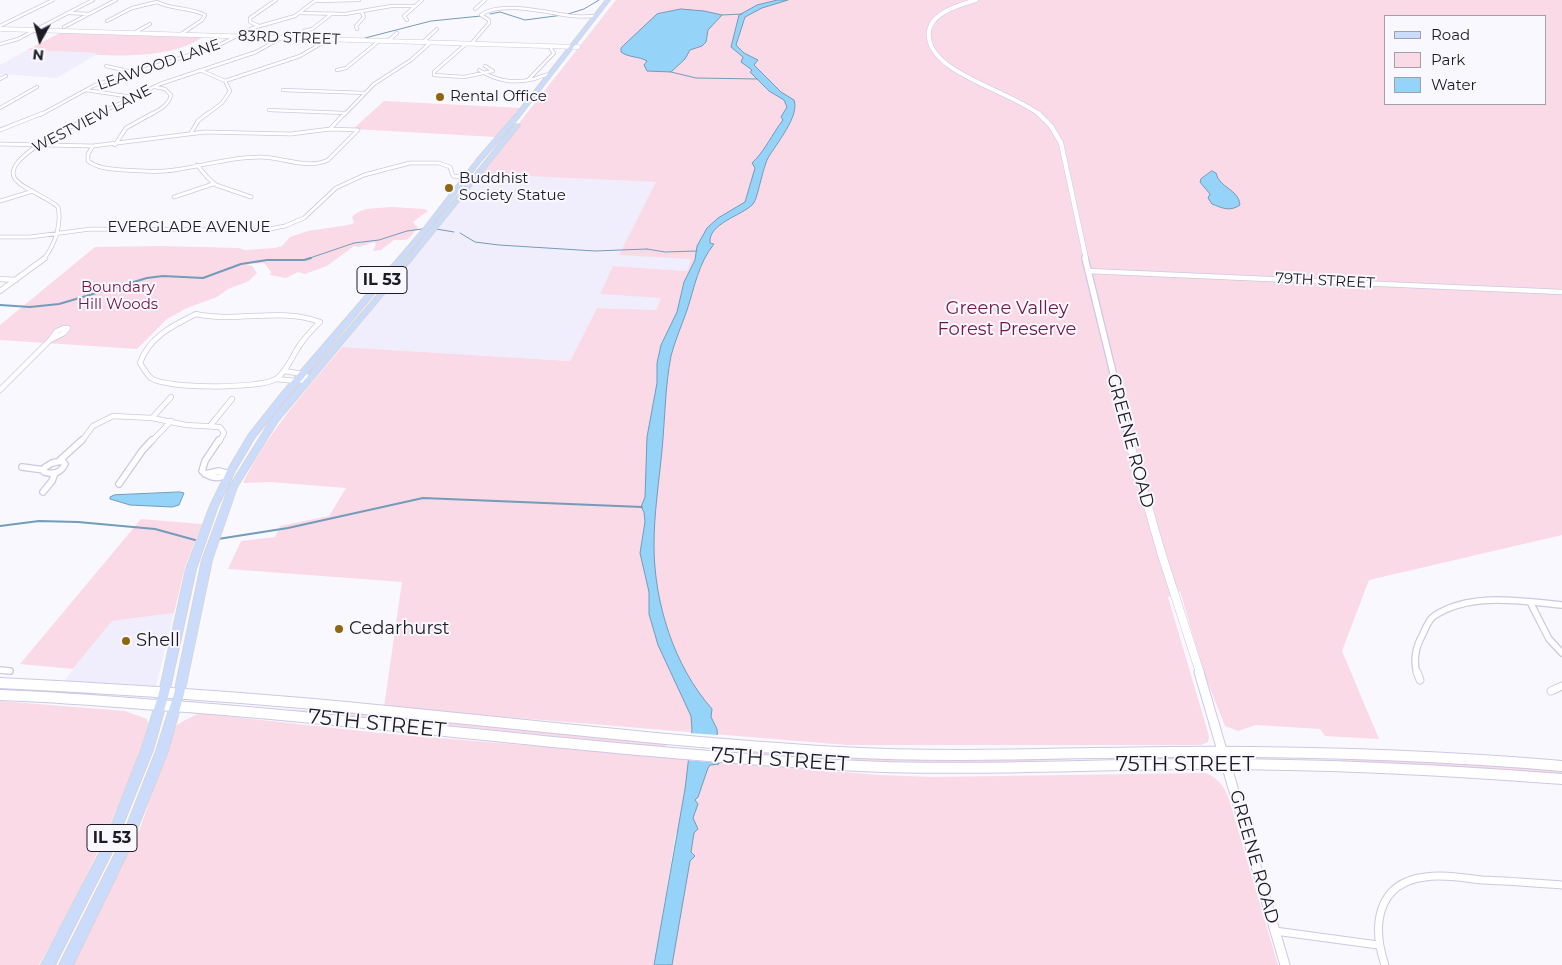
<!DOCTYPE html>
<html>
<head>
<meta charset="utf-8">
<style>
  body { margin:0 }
  #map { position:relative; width:1562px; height:965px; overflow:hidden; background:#f9f8fe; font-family:Montserrat,sans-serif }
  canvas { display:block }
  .legend { position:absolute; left:1384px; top:15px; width:162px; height:90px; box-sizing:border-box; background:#f9f8fe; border:1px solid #a1a0a7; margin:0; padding:6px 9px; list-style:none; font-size:15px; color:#1d1b25 }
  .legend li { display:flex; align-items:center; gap:10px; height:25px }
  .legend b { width:25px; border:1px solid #a1a0a7 }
  .north { position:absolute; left:15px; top:15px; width:50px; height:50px; -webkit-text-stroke:4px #f9f8fe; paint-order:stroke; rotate:187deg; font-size:14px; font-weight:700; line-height:20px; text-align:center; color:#1d1b25 }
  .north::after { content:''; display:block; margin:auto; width:18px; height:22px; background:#1d1b25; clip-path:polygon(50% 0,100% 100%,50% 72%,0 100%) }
</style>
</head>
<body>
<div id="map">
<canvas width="1562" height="965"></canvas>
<ul class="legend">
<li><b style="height:6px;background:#cbdbfc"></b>Road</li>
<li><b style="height:14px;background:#fadae7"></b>Park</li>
<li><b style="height:14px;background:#96d3f8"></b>Water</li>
</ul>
<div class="north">N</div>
</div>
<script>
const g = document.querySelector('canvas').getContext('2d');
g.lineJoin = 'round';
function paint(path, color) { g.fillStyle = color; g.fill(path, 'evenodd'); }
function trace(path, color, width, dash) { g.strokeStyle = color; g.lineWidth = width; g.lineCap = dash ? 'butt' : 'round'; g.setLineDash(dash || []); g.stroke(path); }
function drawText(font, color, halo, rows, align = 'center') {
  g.font = font + ' Montserrat,sans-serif'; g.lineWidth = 4; g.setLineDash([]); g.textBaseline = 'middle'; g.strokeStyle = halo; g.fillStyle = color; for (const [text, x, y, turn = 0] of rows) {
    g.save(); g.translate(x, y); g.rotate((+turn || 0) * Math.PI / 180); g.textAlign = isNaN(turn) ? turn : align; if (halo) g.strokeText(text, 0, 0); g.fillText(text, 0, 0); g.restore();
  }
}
paint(new Path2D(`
  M27 50 99 53 57 78 0 74V65Z
  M479 174 656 182 691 259 687 271 613 266 661 298 656 310 597 308 570 361 342 347Z
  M174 613 156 686 64 681 112 621Z`), '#f0eefc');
paint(new Path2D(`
  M616 0H1562V535L1369 580 1342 651 1379 739 1325 736 1320 729 1256 725 1238 731 1225 726 1204 673 1180 591 1168 597 1209 736 1208 742 1201 745H847L384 707 402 582 228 569 241 541 275 537 280 526 329 516 346 488 270 482 243 483C268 432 306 390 342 347L570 361 597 308 656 310 661 298 600 294 613 266 687 271 691 259 619 255 656 182 479 174ZM1386 16H1546V104H1386Z
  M62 32 204 36C176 57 129 56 95 55L98 53 27 50Z
  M384 101 521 108 495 137 353 129Z
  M391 207 424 209 428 211 413 222 418 228C405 241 413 240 394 240L381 250 373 251 376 244 374 242 359 247 354 246 327 266 305 274 298 272 286 278 270 275 271 272 264 263 249 264 248 265 252 266 257 273 249 281 228 289 217 297 187 308 167 319 137 349 0 340V325L95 247 162 246 239 248 244 250 275 248 282 246 290 237 308 231 348 225 354 223 352 217C362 206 378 209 391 207Z
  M141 519 202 524 185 567 174 613 112 621 73 669 20 664Z
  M0 701 125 711 147 719 148 723C142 750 130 777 119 803 96 859 69 912 39 965H0Z
  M285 709 355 713 667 743 666 747 641 745Z
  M198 714H207L380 733 880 775 932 777 1206 773C1219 779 1224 786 1229 799L1278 965H72L141 826 174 727 185 720ZM676 833H694L681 908 662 917Z
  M734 748 1091 757V758C971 766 853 762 733 752Z
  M1397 759 1562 770V775L1327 760Z`), '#fadae7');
const water = new Path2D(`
  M778 0H788L762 8 745 17 736 45 744 53 758 60 754 65 781 92 794 100C800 116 776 144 768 158 762 170 758 198 753 204 742 216 708 223 710 243L714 244C698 264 695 286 687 310 682 325 675 340 671 356 665 387 665 419 662 450 659 482 654 513 654 545 654 603 674 666 712 709L711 717 717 729 719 764 710 765 708 768 698 797 695 800 698 804 693 818 698 829 694 833 691 852 695 856 690 861 672 965H654L685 789 692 730 691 716 658 645 649 614V592L640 553 645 522 644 512 641 507 645 497 647 437 657 383V363L661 345 677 312 684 282 695 260 697 246 707 228 718 218 745 202 755 168 752 163C765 151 772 134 783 120L781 117 787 107 784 100 769 91 750 72 752 70 741 62 743 57 731 47 739 15 757 5Z
  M681 9 704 11 722 15 708 30 706 42 702 46 690 50 685 59 671 72 647 71 644 65 647 61C639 56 629 58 621 52V48L625 44 657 14Z
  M1212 171 1216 173C1219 188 1239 189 1240 205 1230 212 1222 208 1212 204L1208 198 1210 194 1200 182 1201 179Z
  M180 492 184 493 179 505 172 507 130 505 110 499V497L114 495Z`);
paint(water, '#96d3f8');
trace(water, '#729cb9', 1);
paint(new Path2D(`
  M689 733 718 735 721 754 720 763 686 760Z`), '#f9f8fe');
trace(new Path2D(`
  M490 14 500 12 525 20 563 15
  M568 14 584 9 599 0
  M722 15 742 14
  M365 38 431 21 481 16
  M671 72 696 78 757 79
  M436 229 454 232
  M460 233 475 242 499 245 595 251 647 249
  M647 249 665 252 697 251
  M307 259 354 243 379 240 407 231 422 229`), '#729cb9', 1);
trace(new Path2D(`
  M0 305 30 307 59 304 147 278 163 276 203 278 241 264 267 260H304L311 258
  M0 526 39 521 78 522 155 529 195 540
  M218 539 288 528 423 498 642 507`), '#729cb9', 2);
const minorFar4 = new Path2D(`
  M315 1 359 0
  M157 2C172 10 190 7 205 15L202 20 180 35
  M475 9 485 0
  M70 13 89 14
  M300 13 345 14 391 6H415
  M407 20 404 16 422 0
  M107 21 132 8 157 2
  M0 26 53 0
  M259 26 250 22V18L276 0
  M64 27 116 0
  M357 29 356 26 364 17 362 12
  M304 31 312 29 330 15
  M134 33 150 24
  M388 41 397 33
  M423 42 437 29
  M0 44 18 39 93 0
  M466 44 434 72V75L464 77 493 71 485 66
  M471 44 489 23V20L481 15C499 0 549 13 572 16 580 17 588 16 596 16
  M106 66 132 72
  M200 70 225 81 230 91 222 103 206 115
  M337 70 346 68 379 41
  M479 70C497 81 513 84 534 79 540 77 544 75 550 74
  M0 79 6 76
  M529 79 554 53 551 49 552 46
  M225 81 300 56 329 39
  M86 90 132 97
  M283 90 365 93
  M0 108 37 87
  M269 110 345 113
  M40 115 95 85 215 47 253 28 295 16 316 0
  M96 115 160 84 256 52 281 38
  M150 115C159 110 169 105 171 95L165 89 155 87
  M344 115 374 84 411 60 430 43`);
const minorFar3 = new Path2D(`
  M330 129 345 113
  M0 130 43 113
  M191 133 198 121 208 113
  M0 144 93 146 205 132 291 134 330 129 358 130
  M115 145 126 128 153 113
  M93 146 88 154V161C99 169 111 169 124 170 141 171 157 173 174 170 203 166 230 157 260 157 281 157 308 170 328 160L358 130
  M197 165 208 178 216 185 251 197
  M174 197 213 184
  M0 201 33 191
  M0 237H30L91 229 265 230 285 226 304 218 336 188 364 175 410 163H439L450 167 453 176 473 178
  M44 259C55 244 62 225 58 207 48 197 19 188 14 177 4 155 83 121 99 113`);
const minorFar2 = new Path2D(`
  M1088 271 1562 292
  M0 279 16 280
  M0 291 45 258
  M196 314C237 323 281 307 320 322 314 328 307 335 302 342 293 353 288 371 276 379 260 389 165 389 151 378 147 375 143 368 140 363 149 337 172 326 196 314Z
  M64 328H68L64 333 50 340 57 331Z
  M276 379 297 381 310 379 303 374 284 371
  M0 390 50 340
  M152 418 171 397
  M210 426 232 399
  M81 442 93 426 113 416 152 418 186 425 220 427 224 433 219 442
  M151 442 171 421`);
const minorFar1 = new Path2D(`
  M219 440 205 461 202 471C211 479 218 479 229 474
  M59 461 82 440
  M62 461 65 464C61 473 53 475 44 472V468L52 463Z
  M22 467 44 470
  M205 474 219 471 229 474
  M119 484 142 451 152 440
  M43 492 52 481 55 473
  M1530 602 1549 639 1562 653
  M0 670 10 671
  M1417 673C1413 661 1416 646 1422 636 1425 630 1428 620 1434 616 1470 592 1521 601 1562 605`);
const minor = new Path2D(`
  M1417 672 1420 680
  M1551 691 1562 686
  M1275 931 1378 945
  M1385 965C1372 927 1376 883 1425 877 1444 874 1463 878 1482 880 1509 881 1535 883 1562 885`);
const tertiaryFar4 = new Path2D(`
  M976 0C959 5 925 14 929 38 933 74 1013 92 1040 115`);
const tertiaryFar3 = new Path2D(`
  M1038 113 1051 126 1061 143 1086 259`);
const tertiaryFar2 = new Path2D(`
  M1085 258 1130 442`);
const tertiaryFar1 = new Path2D(`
  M1129 440 1161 552 1200 673`);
const tertiary = new Path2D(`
  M1199 672 1285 965`);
const secondaryFar1 = new Path2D(`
  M0 29 578 47`);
const secondary = new Path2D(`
  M0 683C105 688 209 695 314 704 489 720 663 742 839 752 949 758 1059 753 1169 752 1300 751 1431 755 1562 766
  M0 695C63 697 126 703 188 707 405 724 621 753 839 765 962 772 1085 764 1208 764 1326 764 1444 770 1562 779`);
const primary = new Path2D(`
  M606 0H610L520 116 481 161 427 231 285 400 255 437 235 471 218 506 196 569 169 693 153 750 112 852 55 965H41L103 846 141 750 159 693 186 569 210 506 227 471 249 434 279 396 423 229 477 159 516 114Z
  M515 124 520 125 388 289 278 421 237 487 212 560 184 694 168 751 128 852 73 965H59L117 850 156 751 174 694 202 560 229 487 272 418 384 287Z`);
trace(minorFar4, '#cdc8e5', 4);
trace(minorFar3, '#cdc8e5', 4.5);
trace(minorFar2, '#cdc8e5', 6);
trace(minorFar1, '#cdc8e5', 8);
trace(minor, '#cdc8e5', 9);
trace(tertiaryFar4, '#cdc8e5', 5);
trace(tertiaryFar3, '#cdc8e5', 5.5);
trace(tertiaryFar2, '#cdc8e5', 8);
trace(tertiaryFar1, '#cdc8e5', 9);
trace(tertiary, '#cdc8e5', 11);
trace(secondaryFar1, '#cdc8e5', 5);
trace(secondary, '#cdc8e5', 12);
trace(primary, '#d6d6d8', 2);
trace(minorFar4, '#fff', 2.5);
trace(minorFar3, '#fff', 3);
trace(minorFar2, '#fff', 4.5);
trace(minorFar1, '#fff', 5.5);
trace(minor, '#fff', 7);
trace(tertiaryFar4, '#fff', 4);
trace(tertiaryFar3, '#fff', 4.5);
trace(tertiaryFar2, '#fff', 5.5);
trace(tertiaryFar1, '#fff', 8);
trace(tertiary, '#fff', 9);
trace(secondaryFar1, '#fff', 4);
trace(secondary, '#fff', 10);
paint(primary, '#cbdbfc');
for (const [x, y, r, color] of [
  [440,97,5,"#90670e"],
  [449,188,5,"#90670e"],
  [339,629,5,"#90670e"],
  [126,641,5,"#90670e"]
]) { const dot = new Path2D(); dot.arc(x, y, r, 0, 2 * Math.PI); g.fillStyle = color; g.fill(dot); trace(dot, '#f9f8fe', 2); }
drawText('15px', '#1d1b25', '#f9f8fe', [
  ["83RD STREET",289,38,2],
  ["LEAWOOD LANE",159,65,-19],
  ["WESTVIEW LANE",92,119,-27],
  ["EVERGLADE AVENUE",189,228],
  ["79TH STREET",1325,281,3]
]);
drawText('15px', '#1d1b25', '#f9f8fe', [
  ["Rental Office",450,97],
  ["Buddhist",459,179],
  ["Society Statue",459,196]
], 'left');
drawText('15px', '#711849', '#f9f8fe', [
  ["Boundary",118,288],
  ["Hill Woods",118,305]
]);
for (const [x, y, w] of [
  [382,280,50],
  [112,838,50]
]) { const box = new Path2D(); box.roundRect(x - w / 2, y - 13.5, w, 27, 4); g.fillStyle = '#f9f8fe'; g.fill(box); trace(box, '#1d1b25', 1); }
drawText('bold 16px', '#1d1b25', null, [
  ["IL 53",382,280],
  ["IL 53",112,838]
]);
drawText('18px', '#711849', '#f9f8fe', [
  ["Greene Valley",1007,309],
  ["Forest Preserve",1007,330]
]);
drawText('18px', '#1d1b25', '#f9f8fe', [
  ["GREENE ROAD",1130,441,75],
  ["GREENE ROAD",1254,857,74]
]);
drawText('18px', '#1d1b25', '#f9f8fe', [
  ["Cedarhurst",349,629],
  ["Shell",136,641]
], 'left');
drawText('21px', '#1d1b25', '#f9f8fe', [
  ["75TH STREET",377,724,6],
  ["75TH STREET",780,760,4],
  ["75TH STREET",1185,765]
]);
</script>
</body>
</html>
